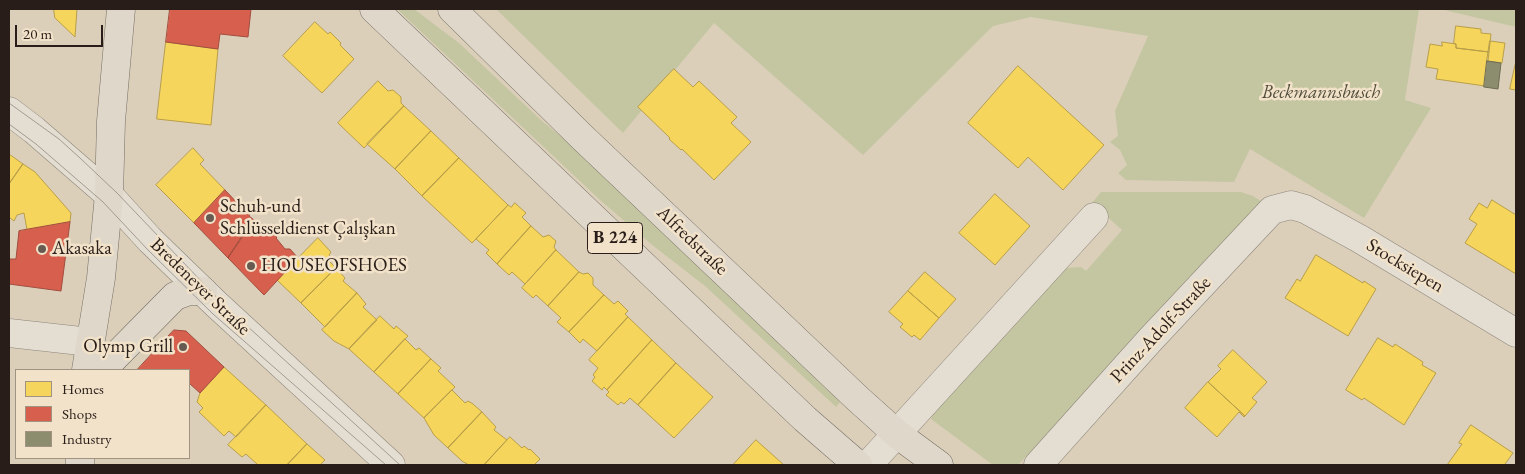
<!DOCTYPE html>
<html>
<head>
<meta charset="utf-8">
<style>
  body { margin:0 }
  #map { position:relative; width:1525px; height:474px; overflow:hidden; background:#dbcfba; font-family:"EB Garamond",serif }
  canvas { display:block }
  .frame { position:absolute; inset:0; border:10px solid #281d18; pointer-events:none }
  .legend { position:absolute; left:15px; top:369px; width:175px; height:90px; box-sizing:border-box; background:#f1e2c9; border:1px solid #a19382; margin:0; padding:6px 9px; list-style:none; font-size:15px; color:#281d18 }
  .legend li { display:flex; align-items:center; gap:10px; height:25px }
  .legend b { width:25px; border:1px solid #a19382 }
  .scale { position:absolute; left:15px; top:25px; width:88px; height:22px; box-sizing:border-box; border:2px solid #281d18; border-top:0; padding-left:6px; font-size:15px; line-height:18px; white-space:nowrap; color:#281d18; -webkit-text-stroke:4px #f1e2c9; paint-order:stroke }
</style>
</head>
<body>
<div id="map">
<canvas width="1525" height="474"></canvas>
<div class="frame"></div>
<ul class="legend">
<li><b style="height:14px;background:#f6d55c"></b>Homes</li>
<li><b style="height:14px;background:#d6604d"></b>Shops</li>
<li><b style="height:14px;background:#8c8c6e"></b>Industry</li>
</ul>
<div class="scale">20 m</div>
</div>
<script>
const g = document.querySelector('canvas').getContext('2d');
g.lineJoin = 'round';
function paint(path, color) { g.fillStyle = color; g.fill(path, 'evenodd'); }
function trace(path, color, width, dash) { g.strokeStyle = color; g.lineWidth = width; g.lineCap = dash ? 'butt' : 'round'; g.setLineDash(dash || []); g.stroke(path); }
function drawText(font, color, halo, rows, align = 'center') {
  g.font = font + ' "EB Garamond",serif'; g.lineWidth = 5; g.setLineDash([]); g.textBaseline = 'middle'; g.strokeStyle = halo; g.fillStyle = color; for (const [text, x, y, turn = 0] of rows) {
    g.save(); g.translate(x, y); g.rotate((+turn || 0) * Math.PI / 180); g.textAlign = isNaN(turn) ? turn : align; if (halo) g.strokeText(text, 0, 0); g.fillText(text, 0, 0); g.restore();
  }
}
paint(new Path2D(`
  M397 9H414L459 43 542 121 570 144 840 402 836 407 705 286 651 244 600 200Z
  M496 9H1419L1405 100 1431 108 1364 218 1250 149 1234 182 1126 180 1118 173 1127 165 1120 150 1110 142 1118 136 1115 111 1148 36 1031 17 993 26 863 155 714 23 623 133Z
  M1440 9H1516V27Z
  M1101 192H1241L1253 196 1261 201 1136 339 1018 465H993L931 419 936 408 1066 268 1081 267 1086 271 1122 230 1092 203Z`), '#c4c6a1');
const homes = new Path2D(`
  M54 9H77L75 37 55 18Z
  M315 22 328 34 330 32 341 43 340 45 354 59 322 93 283 56Z
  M1456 26 1481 29V33L1491 34 1489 52 1456 48V44L1454 43Z
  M1490 41 1505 43 1502 63 1487 61Z
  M166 42 218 49 211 125 157 119Z
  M1442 42 1456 44V48L1489 52 1485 86 1436 79 1438 69 1426 67 1430 44 1442 46Z
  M1516 61V90L1510 89Z
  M1018 66 1104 145 1063 190 1028 157 1018 168 968 123Z
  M674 69 693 87 699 81 737 117 731 123 751 142 714 180 682 149 681 150 669 139 670 138 638 107Z
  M378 81 388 91 393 90 401 97V103L404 106 364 148 338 123Z
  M404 106 431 131 395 169 367 144Z
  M431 131 459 158 422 196 395 169Z
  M193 148 204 160 200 164 225 190 194 223 156 185Z
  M9 154 23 164 9 184Z
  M459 158 508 205 472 243 422 196Z
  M23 164 35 172 71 213 70 222 27 230 24 213 17 215 14 221 9 217V184Z
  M995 194 1030 226 995 265 959 233Z
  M1492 200 1516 215V274L1465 243 1477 224 1469 219 1479 203 1487 208Z
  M515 203 526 213 522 217 531 226 497 264 486 253 489 250 476 239 508 205 511 207Z
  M531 226 543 237 549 235 556 241 554 247 556 250 525 284 512 272 509 275 497 264Z
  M318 238 331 252 329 255 332 258 329 261 336 268 301 303 277 280Z
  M556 250 579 272 548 306 536 295 533 298 522 288Z
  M1316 255 1363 283 1364 281 1376 289 1348 336 1285 298 1297 279 1300 281Z
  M336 268 345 278 343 281 357 293 325 327 301 303Z
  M579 272 583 274 588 273 593 278V285L604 295 569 332 557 322 561 318 548 306Z
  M925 272 956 299 939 318 908 291Z
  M908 291 939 318 920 340 914 335 912 337 900 327 903 324 889 312Z
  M357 293 366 304 363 307 377 320 349 349 334 341 322 330Z
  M604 295 614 304 618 301 628 311 625 314 628 317 597 351 583 339 580 343 569 332Z
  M380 316 394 329 396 326 408 336 374 372 349 349Z
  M628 317 652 340 607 390 604 387 602 390 592 381 595 377 593 375 598 368 589 360Z
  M1378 338 1393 347 1395 344 1423 362 1422 365 1436 373 1404 425 1364 398 1362 400 1346 390Z
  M405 339 416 350 419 348 431 359 398 394 374 372Z
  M652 340 676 363 638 405 630 398 624 404 621 402 618 405 606 395 609 392 607 390Z
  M1233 350 1267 382 1252 398 1257 402 1245 416 1208 382 1221 369 1218 366Z
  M431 359 441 368 438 371 455 387 424 418 398 394Z
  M676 363 713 397 674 438 638 405Z
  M224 367 266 405 236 437 229 431 224 436 199 412 203 408 197 402 200 393Z
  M1208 382 1245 416 1244 417 1239 412 1217 437 1185 408Z
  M452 390 465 403 468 401 473 404 482 412 448 448 434 435 424 418Z
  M266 405 307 444 287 465H258L246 454 242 457 228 445Z
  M482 412 496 427 494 430 507 440 484 465H469L462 461 448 448Z
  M1471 425 1513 453 1505 464 1507 465H1447L1462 444 1459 443Z
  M510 437 522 448 524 446 529 450 530 449 540 459 534 465H484Z
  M756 440 784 465H733Z
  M307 444 325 460 320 465H287Z`);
paint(homes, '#f6d55c');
trace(homes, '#b89e48', 1);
const shops = new Path2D(`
  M170 9H251L248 37 220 34 218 49 166 42Z
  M225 190 241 207 244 203 251 211 249 216 254 220 228 258 194 223Z
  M70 222 61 291 9 284V259H16L19 231Z
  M251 223 261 230 264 227 277 237 276 238 285 249H290L298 258 264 295 228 258Z
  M174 330 186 331 224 367 200 393 189 383V370H137Z`);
paint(shops, '#d6604d');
trace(shops, '#a24c3d', 1);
const industry = new Path2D(`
  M1487 61 1501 63 1498 89 1484 87Z`);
paint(industry, '#8c8c6e');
trace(industry, '#6e6b54', 1);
const minor = new Path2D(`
  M9 111 34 130 109 195 150 240 216 304 391 465
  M9 333 90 342
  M868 465 1094 217
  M1038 465 1150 340 1272 210 1291 205 1305 209 1360 239 1516 333`);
const major = new Path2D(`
  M374 9 805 419 858 465
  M452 9 582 137 858 399 897 434 939 465
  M86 370 101 278 109 195 111 121 121 9
  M102 370 175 296 189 291H203
  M80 465V458`);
trace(minor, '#8e867a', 29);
trace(major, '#766e64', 29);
trace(minor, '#e3ddd2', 28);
trace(major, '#ded7ca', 28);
trace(new Path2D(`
  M9 103 59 139 80 158 117 193 224 305 400 465
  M9 124 36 144 103 202 148 250 213 314 386 465`), '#a19b93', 1);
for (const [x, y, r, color] of [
  [210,218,5,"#675b51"],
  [42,249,5,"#675b51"],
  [251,266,5,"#675b51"],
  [183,347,5,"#675b51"]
]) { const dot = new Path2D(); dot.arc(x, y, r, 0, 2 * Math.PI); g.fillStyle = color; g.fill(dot); trace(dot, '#f1e2c9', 2); }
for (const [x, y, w] of [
  [615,238,55]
]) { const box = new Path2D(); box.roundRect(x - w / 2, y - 15.5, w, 31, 4); g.fillStyle = '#f1e2c9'; g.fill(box); trace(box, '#281d18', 1); }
drawText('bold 18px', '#281d18', null, [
  ["B 224",615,238]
]);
drawText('italic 19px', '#514d3b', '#f1e2c9', [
  ["Beckmannsbusch",1321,93]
]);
drawText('19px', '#281d18', '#f1e2c9', [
  ["Schuh-und",220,207],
  ["Schlüsseldienst Çalışkan",220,229],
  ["Akasaka",52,249],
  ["HOUSEOFSHOES",261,266],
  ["Olymp Grill",173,347,"right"]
], 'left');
drawText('19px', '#281d18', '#f1e2c9', [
  ["Alfredstraße",692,241,44],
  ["Stocksiepen",1405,266,31],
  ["Bredeneyer Straße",200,287,44],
  ["Prinz-Adolf-Straße",1161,330,-47]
]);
</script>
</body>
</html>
